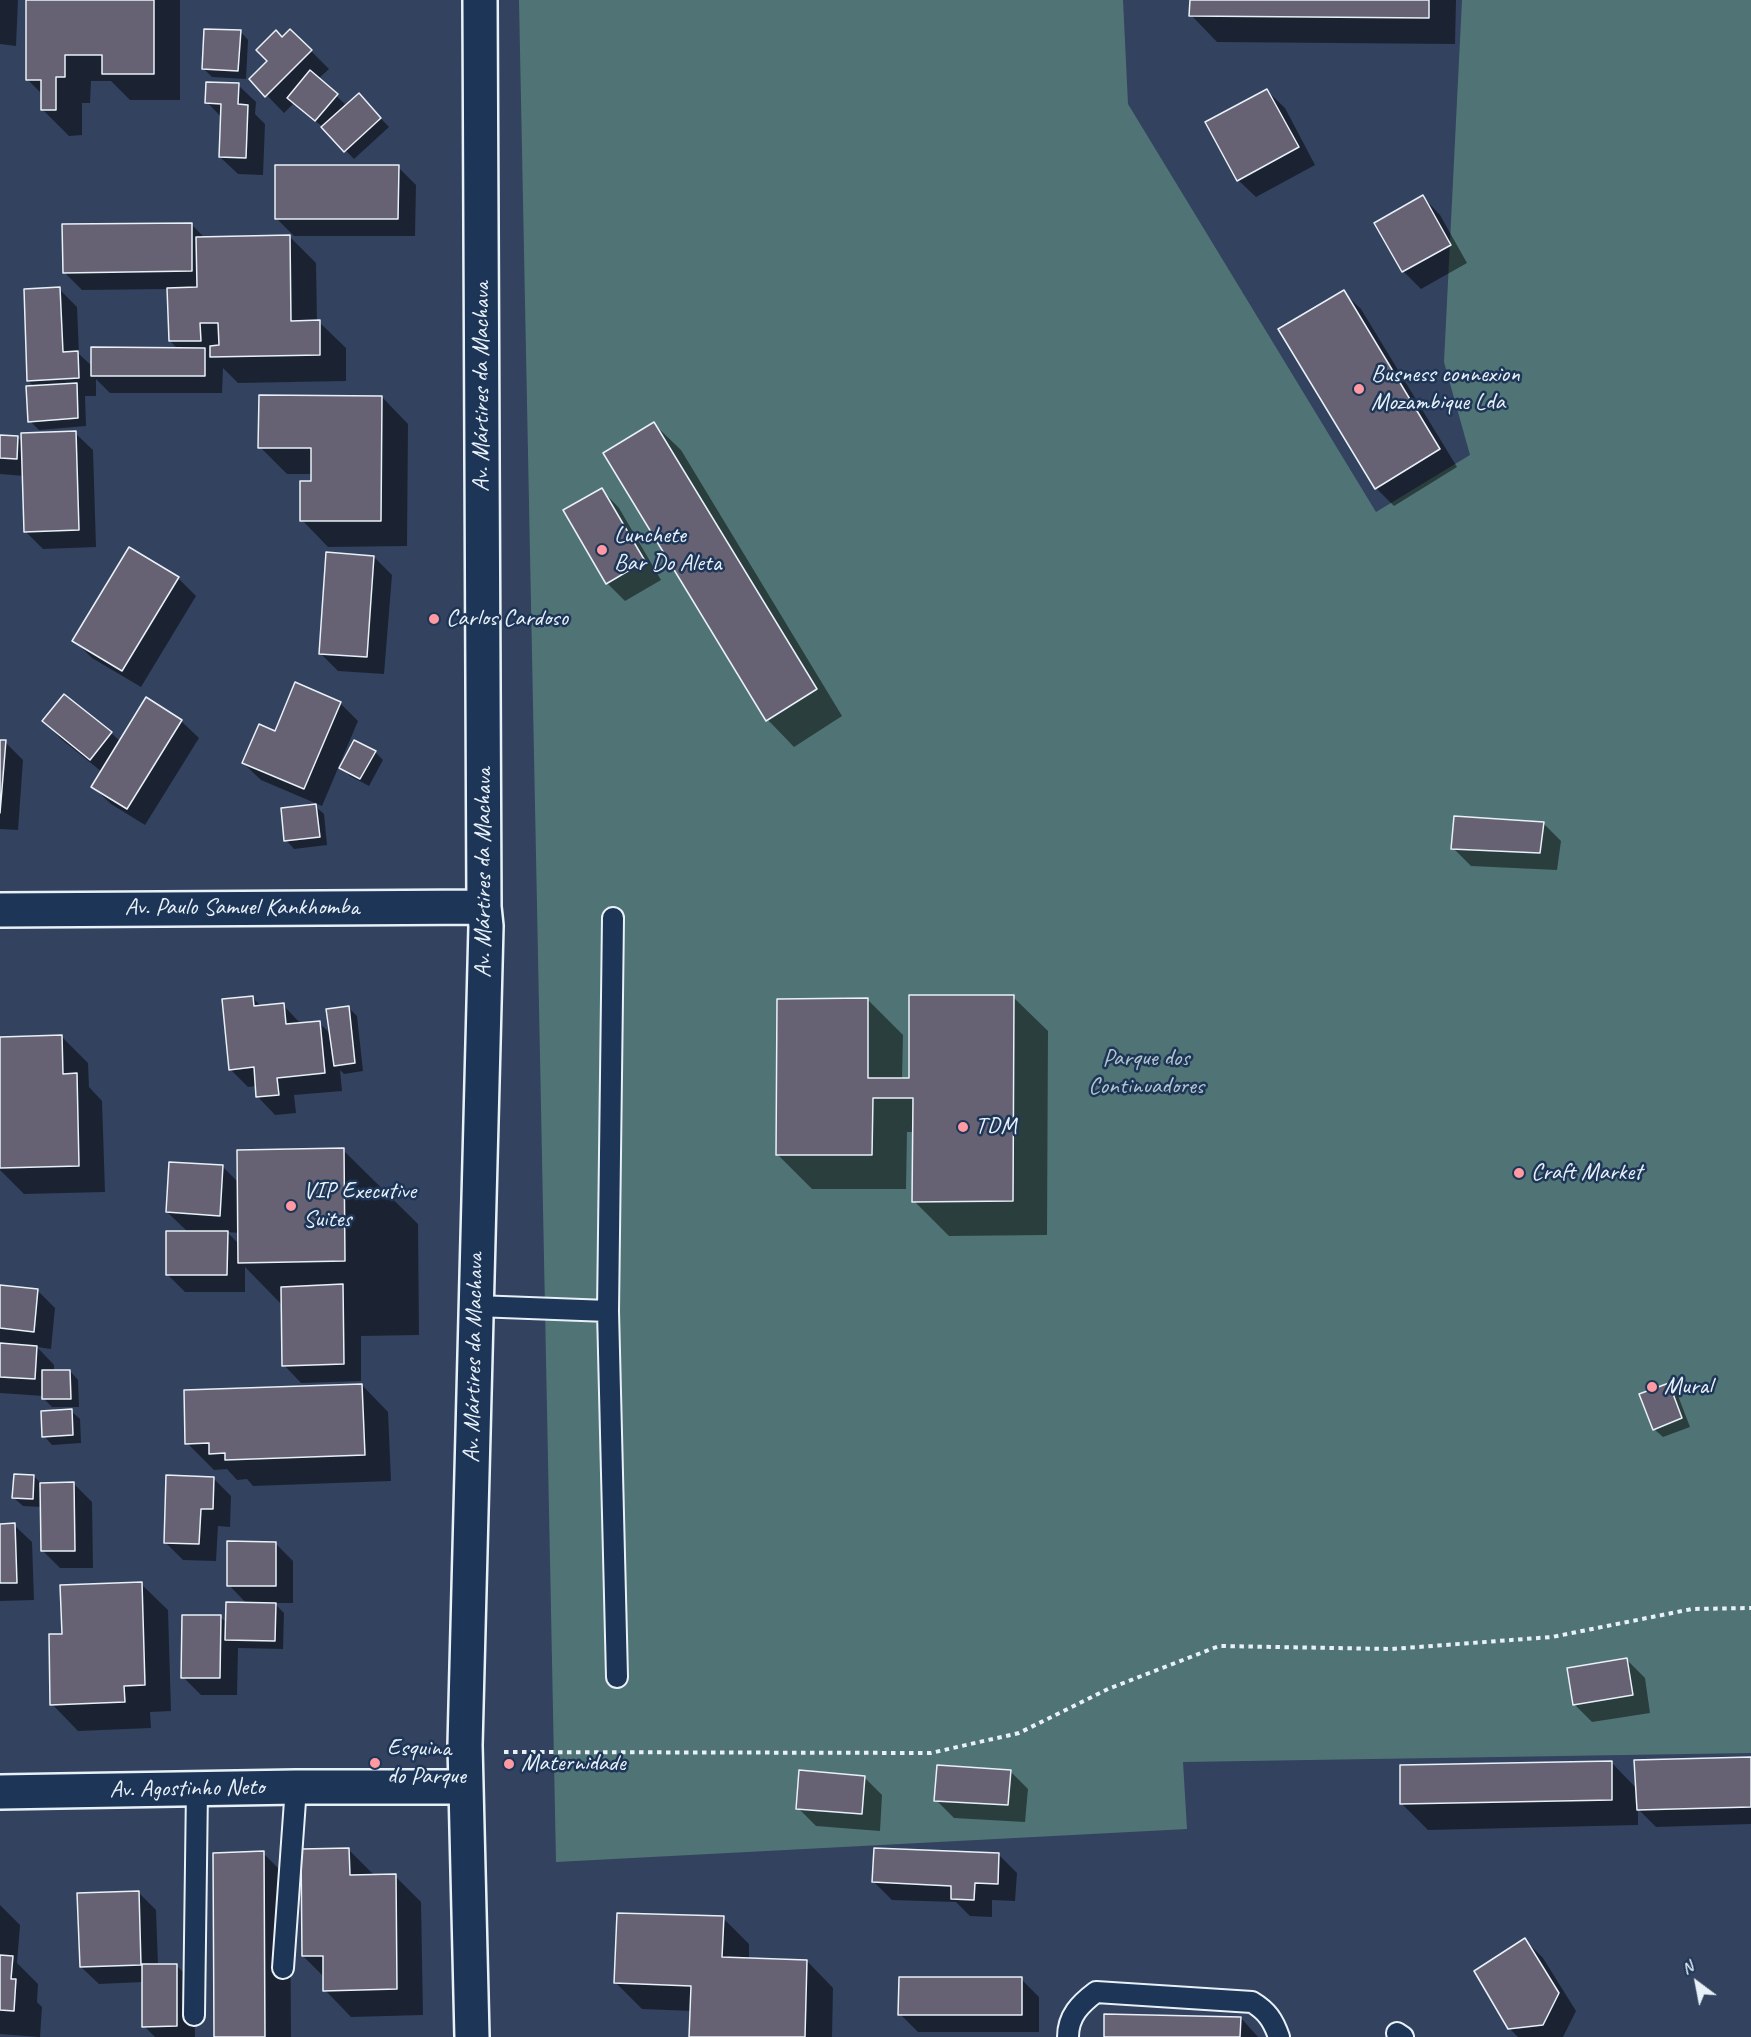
<!DOCTYPE html>
<html>
<head>
<meta charset="utf-8">
<style>
  body { margin:0 }
  #map { position:relative; width:1751px; height:2037px; overflow:hidden; background:#33425f; font-family:Caveat,sans-serif }
  canvas { display:block }
  .north { position:absolute; left:1667px; top:1953px; width:60px; height:60px; -webkit-text-stroke:4px #1d3557; paint-order:stroke; rotate:328deg; font-size:16px; font-weight:700; line-height:24px; text-align:center; color:#e8f1f8 }
  .north::after { content:''; display:block; margin:auto; width:21px; height:27px; background:#e8f1f8; clip-path:polygon(50% 0,100% 100%,50% 72%,0 100%) }
</style>
</head>
<body>
<div id="map">
<canvas width="1751" height="2037"></canvas>
<div class="north">N</div>
</div>
<script>
const g = document.querySelector('canvas').getContext('2d');
g.lineJoin = 'round';
function paint(path, color) { g.fillStyle = color; g.fill(path, 'evenodd'); }
function trace(path, color, width, dash) { g.strokeStyle = color; g.lineWidth = width; g.lineCap = dash ? 'butt' : 'round'; g.setLineDash(dash || []); g.stroke(path); }
function drawText(font, color, halo, rows, align = 'center') {
  g.font = font + ' Caveat,sans-serif'; g.lineWidth = 5; g.setLineDash([]); g.textBaseline = 'middle'; g.strokeStyle = halo; g.fillStyle = color; for (const [text, x, y, turn = 0] of rows) {
    g.save(); g.translate(x, y); g.rotate((+turn || 0) * Math.PI / 180); g.textAlign = isNaN(turn) ? turn : align; if (halo) g.strokeText(text, 0, 0); g.fillText(text, 0, 0); g.restore();
  }
}
paint(new Path2D(`
  M519 0H1123L1128 104 1376 512 1470 455 1444 362 1462 0H1751V1753L1183 1762 1187 1829 556 1862Z`), '#507475');
paint(new Path2D(`
  M0 0H18L16 46 0 44Z
  M27 0H180V100H130L111 81H91L90 103H82V135L69 136 42 109V94L27 79Z
  M1191 0H1456L1455 44 1217 42 1191 15Z
  M240 31 248 40 246 79 212 77 204 69Z
  M291 31 329 69 318 79 345 104 342 109 343 110 367 104 389 127 354 159 324 128 294 103 284 113 251 79 269 61 283 39Z
  M238 85 256 102 255 114 265 124 263 175 238 174 220 157 222 118 207 102Z
  M1267 91 1285 108 1315 165 1256 197 1238 180Z
  M398 167 416 185 415 236H294L276 218Z
  M1423 197 1440 215 1467 263 1421 289 1403 271Z
  M192 225 206 239 290 237 316 263 317 322H319L346 348V381L238 383 223 368 222 393H110L96 379V396H85L86 426 39 430 30 421 35 387 28 381 59 289 77 307 79 354 93 367 178 349 170 341 169 289 82 290 64 272Z
  M1343 292 1361 309 1457 467 1394 506 1376 488 1280 330Z
  M382 397 408 424 407 546 328 547 302 520 313 482V474H287L260 447Z
  M654 424 681 450 842 716 794 747 768 720 605 454Z
  M75 433 93 450 96 547 43 549 25 531 24 476 0 474V436L18 438 23 442Z
  M602 490 619 508 661 580 625 601 607 583Z
  M374 557 392 575 384 674 338 671 320 653Z
  M178 578 196 596 141 687 92 658 74 640Z
  M340 703 358 721 322 806 261 780 243 763 276 733Z
  M44 721 111 733 121 742 181 721 199 738 145 825 111 804 93 787 102 772 61 739Z
  M0 741 5 742 23 760 18 830 0 829Z
  M375 752 383 760 369 786 350 776 341 767Z
  M315 806 324 814 327 845 294 849 286 840Z
  M1543 823 1561 841 1557 870 1471 866 1453 848Z
  M252 997 261 1006 283 1005 301 1024 319 1023 331 1034 348 1007 357 1016 363 1071 344 1074 340 1070 342 1091 294 1095 296 1113 275 1115 258 1097 257 1086 248 1087 230 1069Z
  M1013 997 1048 1031 1047 1235 949 1236 914 1201V1132H907L906 1189H812L778 1155 868 1000 903 1035 902 1080H910Z
  M62 1037 88 1063 89 1087 102 1101 105 1192 24 1194 0 1170V1039Z
  M343 1150 418 1224 419 1335 361 1336V1381L301 1383 284 1365 283 1306 245 1267V1292H185L167 1274 188 1232 167 1212 223 1167 239 1183ZM227 1232 240 1233V1245Z
  M0 1287 37 1290 55 1308 51 1349 37 1347 54 1365V1371H70L78 1380 79 1407H52L44 1399V1396L0 1393Z
  M362 1385 388 1412 391 1481 253 1486 247 1479 237 1480 227 1469 214 1470 187 1443Z
  M1669 1385 1677 1393 1690 1427 1663 1437 1654 1429Z
  M71 1411 80 1419 81 1443 52 1445 44 1436Z
  M34 1476 42 1485 74 1484 92 1502 93 1568H60L43 1551 42 1507 23 1506 14 1498Z
  M214 1479 231 1496 230 1527 218 1526 216 1561 183 1560 165 1542Z
  M0 1525H14L32 1542 34 1600 0 1601Z
  M275 1543 293 1561V1603H274L284 1613 283 1649 238 1648 237 1695H201L183 1677 220 1617 227 1623 247 1604 229 1585Z
  M141 1584 168 1610 171 1711 150 1712 151 1728 78 1731 52 1704 63 1636Z
  M1627 1660 1645 1678 1650 1713 1592 1722 1574 1704Z
  M1751 1758V1824L1656 1827 1638 1809V1825L1428 1830 1401 1803 1611 1762 1637 1789Z
  M1010 1771 1028 1789 1025 1822 954 1818 936 1800Z
  M864 1777 882 1795 880 1831 816 1826 798 1808Z
  M348 1849 375 1876H395L421 1902 423 2015 351 2017 325 1990 324 1977 303 1956Z
  M263 1853 290 1880 291 2037H216Z
  M999 1855 1017 1873 1015 1901 992 1900V1917L970 1916 956 1902 892 1900 874 1882Z
  M138 1892 156 1910 158 1965H176L194 1983 195 2037H155L144 2026 143 1982 99 1984 81 1967Z
  M0 1905 20 1925 17 1963 38 1984 37 2002 42 2007 40 2037 0 2034Z
  M723 1918 749 1944V1959L807 1961 833 1988 832 2037H691L692 2011 642 2009 616 1983Z
  M1525 1940 1543 1958 1576 2011 1563 2037H1518L1509 2028Z
  M1021 1979 1039 1997V2032H918L900 2014Z
  M1241 2018 1258 2037H1105Z`), '#0007');
const building = new Path2D(`
  M26 0H154V74H102V55H65V77H56V110H41V80H26Z
  M1190 0H1429V18L1189 16Z
  M204 29 241 30 238 71 202 69Z
  M290 29 312 50 265 97 249 79 267 61 256 50 276 30 282 37Z
  M310 70 338 94 315 121 287 98Z
  M206 82 239 83 238 104 248 105 246 158 219 157 221 104 205 103Z
  M1267 89 1299 147 1237 181 1205 122Z
  M359 93 381 118 344 152 321 127Z
  M275 165H399L398 219H275Z
  M1423 195 1451 245 1402 272 1374 223Z
  M192 223V271L63 273 62 224Z
  M290 235 291 321 320 320V355L210 357V346L219 345 218 323H200L201 341H169L167 288 197 287 196 237Z
  M60 287 63 352 78 351 79 378 27 381 24 289Z
  M1344 290 1440 449 1375 489 1278 329Z
  M91 347 205 348V376H91Z
  M77 383 78 418 28 422 26 386Z
  M259 395 382 396 381 521H300V481H311V448H258Z
  M654 422 817 689 766 721 603 453Z
  M76 431 79 530 24 532 21 433Z
  M0 435 18 436 17 459 0 458Z
  M602 488 645 561 606 584 563 510Z
  M129 547 179 577 122 671 72 641Z
  M326 552 374 556 367 657 319 654Z
  M295 682 341 702 304 789 242 763 259 724 275 731Z
  M64 694 112 732 90 760 42 721Z
  M146 697 182 720 127 809 91 787Z
  M0 740H6L0 813Z
  M354 740 376 751 360 779 339 768Z
  M316 804 320 837 284 841 281 808Z
  M1454 816 1544 822 1540 853 1451 849Z
  M909 995H1014L1013 1201 912 1202 913 1098H873L872 1155H776L777 999 868 998V1078H909Z
  M253 996 254 1006 284 1003 286 1024 320 1021 325 1073 277 1078 279 1095 256 1097 254 1067 229 1070 222 999Z
  M349 1006 355 1063 334 1066 326 1009Z
  M62 1035 63 1074 77 1073 79 1166 0 1168V1037Z
  M344 1148 345 1261 238 1263 237 1150Z
  M169 1162 223 1165 220 1216 166 1212Z
  M166 1231H228L227 1275H166Z
  M343 1284 344 1364 282 1366 281 1287Z
  M0 1285 38 1289 34 1332 0 1328Z
  M0 1343 37 1346 35 1379 0 1377Z
  M42 1370H70L71 1399H42Z
  M1669 1383 1682 1418 1653 1430 1639 1394Z
  M362 1384 365 1455 225 1460V1453L209 1454V1443L185 1444 184 1390Z
  M72 1409 73 1435 42 1437 41 1411Z
  M14 1474 34 1475 33 1499 12 1498Z
  M166 1475 214 1477 213 1509H201L199 1544 164 1543Z
  M74 1482 75 1551H41L40 1483Z
  M15 1523 17 1583H0V1524Z
  M227 1541 276 1542V1586H227Z
  M142 1582 145 1685 124 1686 125 1702 50 1705 49 1634H62L60 1585Z
  M226 1602 276 1603 275 1641 225 1640Z
  M182 1615H221L220 1678H181Z
  M1627 1658 1633 1695 1573 1705 1567 1668Z
  M1751 1757V1807L1637 1810 1634 1760Z
  M1612 1761V1800L1400 1804V1765Z
  M937 1765 1011 1770 1008 1805 934 1801Z
  M799 1770 865 1776 862 1814 796 1809Z
  M349 1848 350 1875 396 1874 397 1989 323 1991V1956H302L301 1849Z
  M874 1848 999 1853 998 1884 975 1883 974 1900 951 1899V1886L872 1882Z
  M264 1851 265 2037H214L213 1853Z
  M139 1891 141 1965 80 1967 77 1893Z
  M617 1913 724 1916 722 1957 807 1960 805 2037H689L691 1986 614 1983Z
  M1525 1938 1559 1993 1543 2025 1508 2029 1474 1971Z
  M0 1955 13 1956 11 1979H16L14 2011 0 2010Z
  M142 1964H177V2026L142 2027Z
  M899 1977H1022V2015H898Z
  M1104 2014 1241 2017 1240 2037H1104Z`);
paint(building, '#666273');
trace(building, '#e8f1f8', 1.5);
const lane = new Path2D(`
  M476 1306 608 1311 613 918
  M608 1311 617 1677
  M283 1968 296 1787
  M194 2015 197 1789
  M1397 2033 1403 2037
  M1068 2037C1068 2016 1080 2004 1096 1992L1252 2002C1267 2011 1273 2020 1279 2037`);
const street = new Path2D(`
  M0 910 484 907
  M0 1792 296 1787H465
  M472 2037 465 1745 486 926 484 907 480 0`);
trace(lane, '#e8f1f8', 24);
trace(street, '#e8f1f8', 38);
trace(new Path2D(`
  M504 1752 931 1753 1019 1733 1108 1689 1219 1646 1391 1649 1552 1637 1692 1609 1751 1608`), '#e8f1f8', 4, [4.5, 4.5]);
trace(lane, '#1d3557', 20);
trace(street, '#1d3557', 33);
for (const [x, y, r, color] of [
  [1359,389,6,"#ff9aa2"],
  [602,550,6,"#ff9aa2"],
  [434,619,6,"#ff9aa2"],
  [963,1127,6,"#ff9aa2"],
  [1519,1173,6,"#ff9aa2"],
  [291,1206,6,"#ff9aa2"],
  [1652,1387,6,"#ff9aa2"],
  [375,1763,6,"#ff9aa2"],
  [509,1764,6,"#ff9aa2"]
]) { const dot = new Path2D(); dot.arc(x, y, r, 0, 2 * Math.PI); g.fillStyle = color; g.fill(dot); trace(dot, '#1d3557', 2); }
drawText('24px', '#e8f1f8', '#1d3557', [
  ["Busness connexion",1371,375],
  ["Mozambique Lda",1371,403],
  ["Lunchete",614,536],
  ["Bar Do Aleta",614,564],
  ["Carlos Cardoso",446,619],
  ["TDM",975,1127],
  ["Craft Market",1531,1173],
  ["VIP Executive",303,1192],
  ["Suites",303,1220],
  ["Mural",1664,1387],
  ["Esquina",387,1749],
  ["do Parque",387,1777],
  ["Maternidade",521,1764]
], 'left');
drawText('24px', '#e8f1f8', '#1d3557', [
  ["Av. Mártires da Machava",482,387,-90],
  ["Av. Mártires da Machava",484,873,-90],
  ["Av. Paulo Samuel Kankhomba",242,908],
  ["Av. Mártires da Machava",474,1358,-89],
  ["Av. Agostinho Neto",187,1789,-1]
]);
drawText('24px', '#b3c5ca', '#1d3557', [
  ["Parque dos",1146,1059],
  ["Continuadores",1146,1087]
]);
</script>
</body>
</html>
